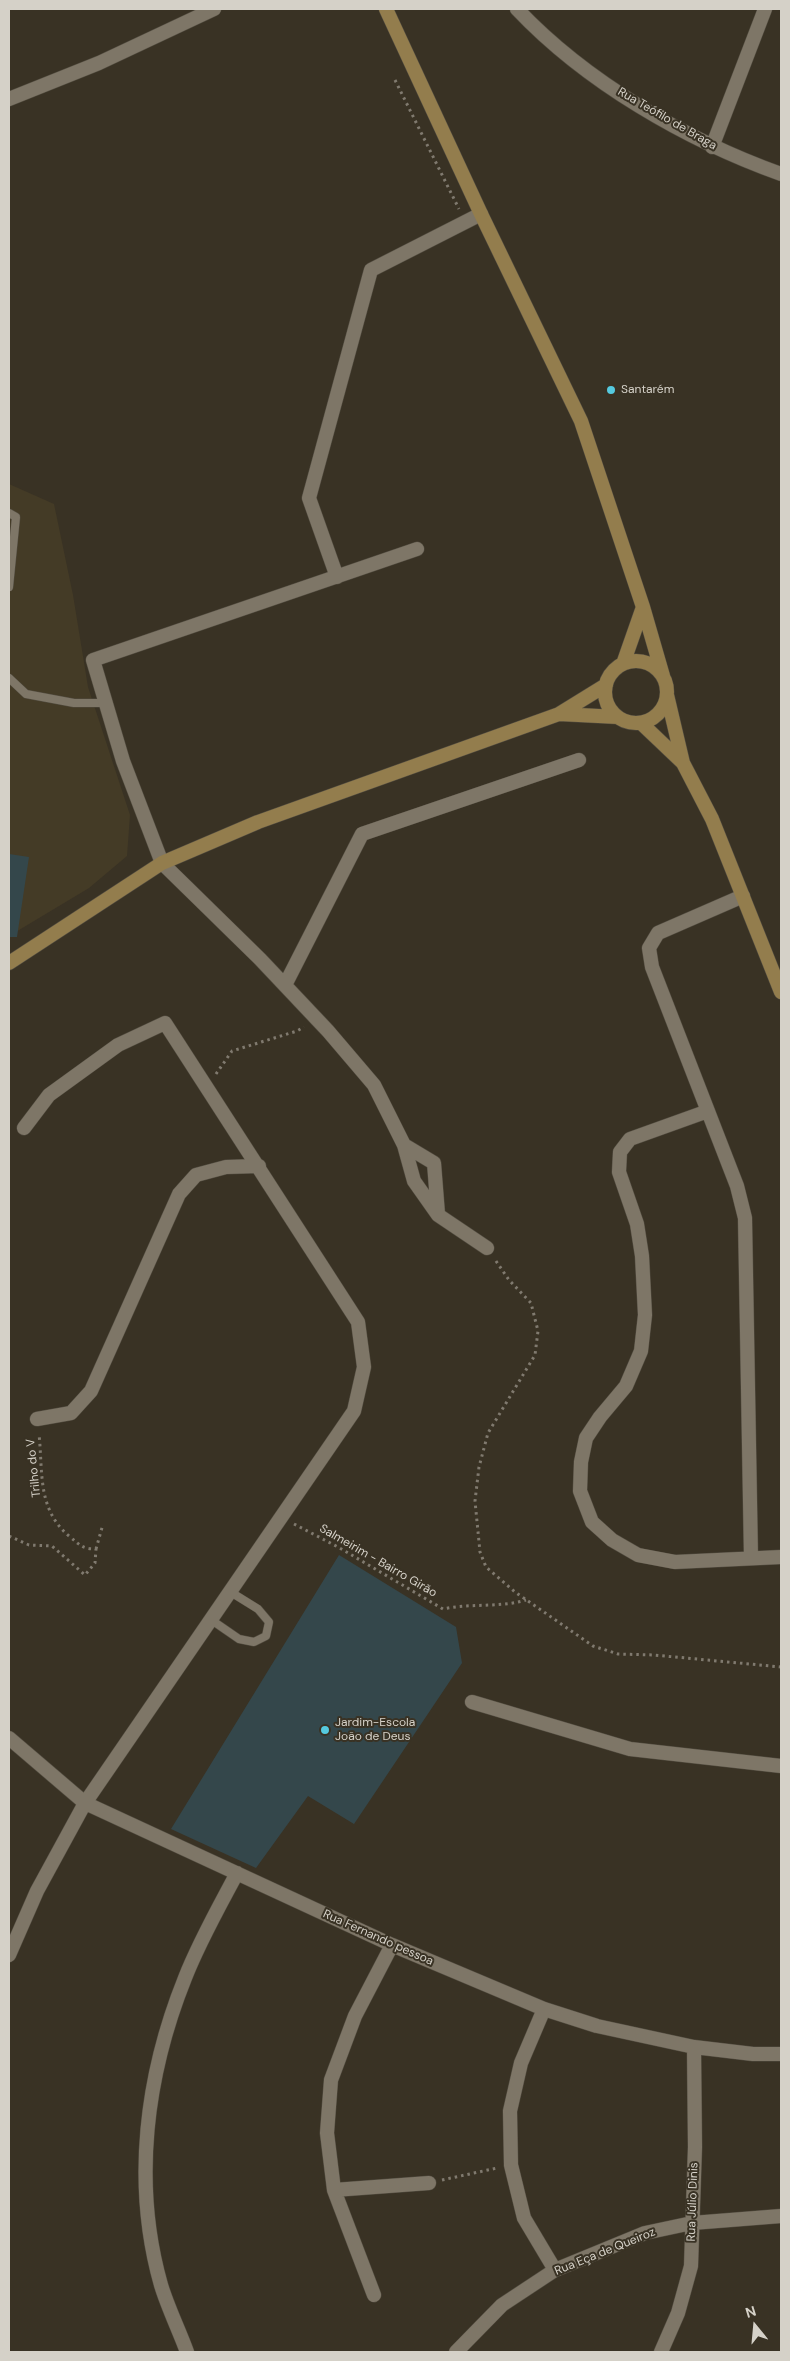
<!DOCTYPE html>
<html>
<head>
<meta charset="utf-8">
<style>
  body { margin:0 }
  #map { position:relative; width:790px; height:2361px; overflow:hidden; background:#393224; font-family:"DM Sans",sans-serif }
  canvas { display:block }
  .frame { position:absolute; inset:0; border:10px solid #d5d1c8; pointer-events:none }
  .north { position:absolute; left:730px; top:2301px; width:50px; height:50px; -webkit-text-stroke:4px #393224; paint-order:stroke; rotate:343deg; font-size:14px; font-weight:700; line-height:20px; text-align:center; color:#d5d1c8 }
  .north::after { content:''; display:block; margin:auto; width:18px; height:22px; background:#d5d1c8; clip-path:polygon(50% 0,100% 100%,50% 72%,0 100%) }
</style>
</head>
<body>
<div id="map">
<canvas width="790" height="2361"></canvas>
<div class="frame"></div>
<div class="north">N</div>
</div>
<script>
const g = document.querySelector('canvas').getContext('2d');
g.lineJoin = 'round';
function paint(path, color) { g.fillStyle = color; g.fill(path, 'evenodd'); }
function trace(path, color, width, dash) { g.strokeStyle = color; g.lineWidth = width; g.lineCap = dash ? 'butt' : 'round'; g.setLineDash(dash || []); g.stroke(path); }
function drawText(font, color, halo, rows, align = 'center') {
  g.font = font + ' "DM Sans",sans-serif'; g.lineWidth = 4; g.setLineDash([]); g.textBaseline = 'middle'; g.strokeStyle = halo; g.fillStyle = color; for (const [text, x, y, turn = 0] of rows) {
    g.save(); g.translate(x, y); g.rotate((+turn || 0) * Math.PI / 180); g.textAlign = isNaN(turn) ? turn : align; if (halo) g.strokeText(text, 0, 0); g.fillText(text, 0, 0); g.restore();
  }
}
paint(new Path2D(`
  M9 484 54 504 73 595 88 687 130 815 127 856 89 888 9 936Z`), '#443b26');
paint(new Path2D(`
  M9 854 29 857 17 937H9Z
  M339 1555 456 1627 462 1663 354 1824 308 1796 256 1868 171 1829Z`), '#34474b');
const service = new Path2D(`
  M9 513 16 517 9 587
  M9 678 26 694 74 703H105
  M210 1619 239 1639 254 1642 266 1636 269 1622 258 1609 229 1591`);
const minor = new Path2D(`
  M517 9C586 82 686 140 781 174
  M9 99 99 63 214 9
  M712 147 765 9
  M417 549 93 660 123 761 162 863 260 959 328 1031 374 1085 404 1145 414 1181 438 1215 487 1248
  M337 577 309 498 371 270 481 214
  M743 896 658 933 649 948 652 967 737 1186 745 1218 751 1558
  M285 985 362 834 579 760
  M708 1111 630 1139 620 1152 619 1172 637 1224 642 1256 645 1315 641 1351 626 1386 600 1417 586 1438 581 1462 580 1491 592 1522 612 1540 638 1555 675 1562 781 1557
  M404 1145 434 1163 438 1214
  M37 1419 71 1413 91 1391 179 1194 196 1175 226 1167 259 1166
  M472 1702 630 1749 781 1766
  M9 1738 85 1803 392 1945 544 2009 597 2026 694 2047 753 2054H781
  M9 1955 37 1891 85 1803 354 1411 364 1367 358 1322 165 1023 118 1045 49 1095 24 1128
  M544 2009 521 2063 510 2111 511 2165 524 2218 555 2270
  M334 2190 429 2183
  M374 2295 334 2190 327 2133 331 2080 355 2016 392 1945
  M187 2352C179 2330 168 2308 161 2285 132 2183 146 2075 185 1978 199 1942 219 1907 237 1873
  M456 2352 502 2305 555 2270 645 2233 692 2223 781 2216
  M661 2352 678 2313 691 2266 695 2147 694 2047`);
const primary = new Path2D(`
  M386 9 481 214 581 421 643 607 663 676
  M605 692a31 31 0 1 1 62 0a31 31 0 1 1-62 0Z
  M623 664 643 607
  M667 695 683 763 712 819 781 992
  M559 714 618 717
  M641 723 682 762
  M9 963 162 863 258 822 559 714 606 685`);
trace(service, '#534d41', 9);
trace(minor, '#534d41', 15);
trace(primary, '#534d41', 15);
trace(new Path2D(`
  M395 80 459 209
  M216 1074 232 1051 297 1031 304 1027
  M496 1261 509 1280 531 1303 538 1331 535 1355 488 1433 479 1467 475 1501 480 1552 486 1567 515 1592 593 1646 618 1654 654 1655 781 1667
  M294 1524 338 1547 443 1609C470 1603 499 1608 526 1600
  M9 1536 29 1545 52 1546 85 1575 95 1563 96 1549C82 1549 80 1545 69 1536 37 1509 43 1472 39 1434
  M96 1549 103 1524
  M442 2180 497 2168`), '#807a6f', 3, [2.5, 4]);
trace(service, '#7e7667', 8);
trace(minor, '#7e7667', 14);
trace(primary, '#937d4d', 14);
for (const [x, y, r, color] of [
  [611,390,5,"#55cadf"],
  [325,1730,5,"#55cadf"]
]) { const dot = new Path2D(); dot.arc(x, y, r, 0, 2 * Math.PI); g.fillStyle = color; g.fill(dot); trace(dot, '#393224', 2); }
drawText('12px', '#d5d1c8', '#393224', [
  ["Rua Teófilo de Braga",667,119,30],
  ["Trilho do V",34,1468,-96],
  ["Salmeirim - Bairro Girão",378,1561,30],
  ["Rua Fernando pessoa",378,1938,24],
  ["Rua Júlio Dinis",693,2202,-88],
  ["Rua Eça de Queiroz",605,2252,-22]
]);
drawText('12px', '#d5d1c8', '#393224', [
  ["Santarém",621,390],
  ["Jardim-Escola",335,1723],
  ["João de Deus",335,1737]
], 'left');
</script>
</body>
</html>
